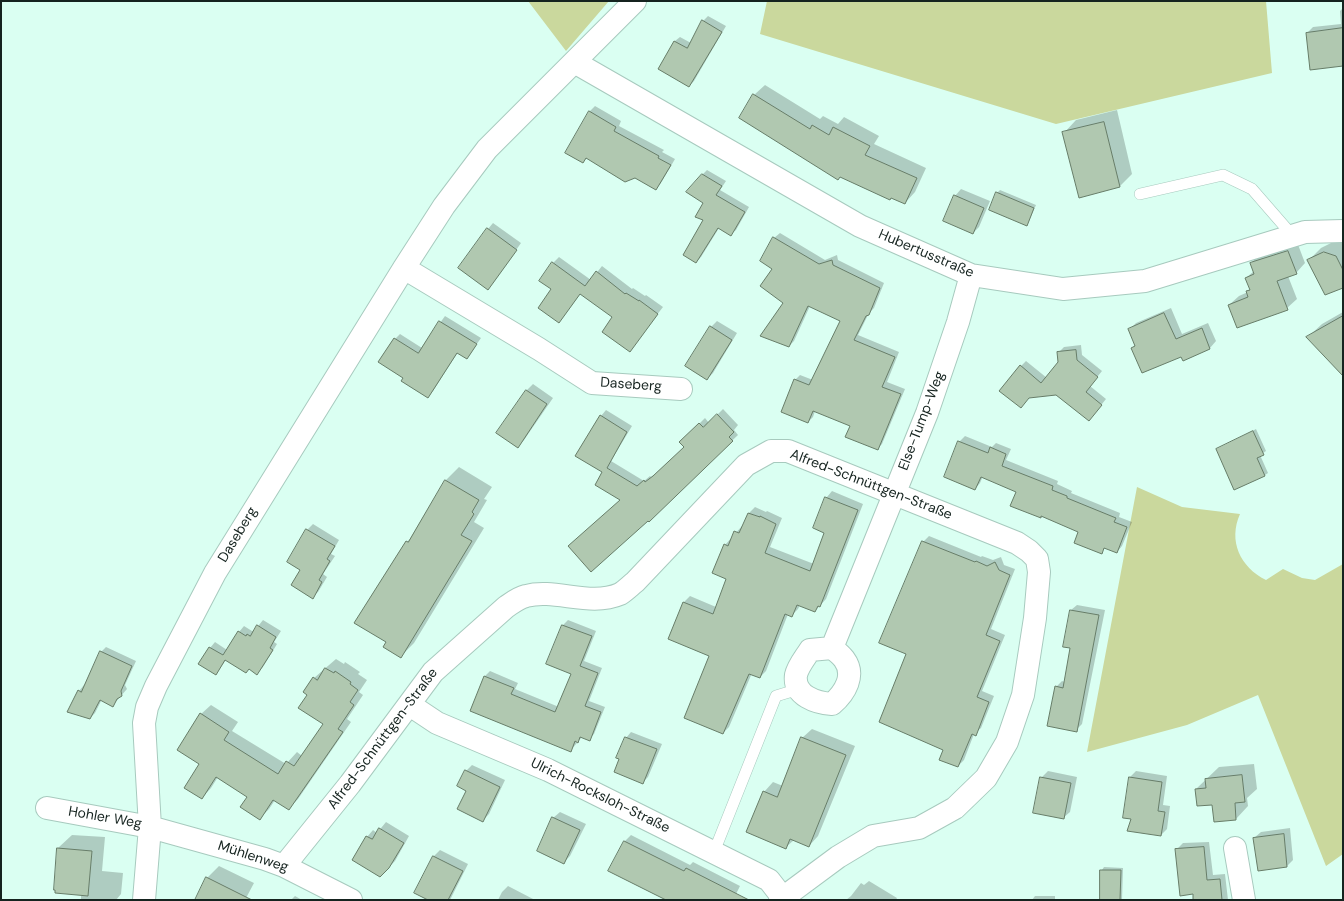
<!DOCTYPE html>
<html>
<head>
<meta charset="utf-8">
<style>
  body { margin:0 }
  #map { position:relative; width:1344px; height:901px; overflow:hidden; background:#dafff2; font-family:"DM Sans",sans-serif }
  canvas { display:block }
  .frame { position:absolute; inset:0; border:2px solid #15231f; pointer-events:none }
</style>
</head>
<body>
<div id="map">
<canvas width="1344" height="901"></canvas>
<div class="frame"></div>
</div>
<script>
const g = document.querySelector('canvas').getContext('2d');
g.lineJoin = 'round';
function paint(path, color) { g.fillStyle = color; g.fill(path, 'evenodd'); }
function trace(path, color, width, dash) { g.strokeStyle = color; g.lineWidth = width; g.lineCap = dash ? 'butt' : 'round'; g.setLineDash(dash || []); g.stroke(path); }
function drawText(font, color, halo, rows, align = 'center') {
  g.font = font + ' "DM Sans",sans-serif'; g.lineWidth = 4.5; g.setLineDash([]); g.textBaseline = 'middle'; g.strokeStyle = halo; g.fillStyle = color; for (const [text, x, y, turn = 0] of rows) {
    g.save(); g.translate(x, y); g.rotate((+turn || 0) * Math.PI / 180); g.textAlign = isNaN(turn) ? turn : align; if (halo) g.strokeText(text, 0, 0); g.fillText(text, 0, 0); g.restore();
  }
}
paint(new Path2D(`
  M528 1H609L566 51Z
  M767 1H1266L1272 73 1056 124 760 34Z
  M1137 487 1182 507 1240 514C1228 541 1240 567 1266 580L1283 569 1302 578 1315 580 1343 564V854L1326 866 1258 695 1187 725 1087 752Z`), '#cad89d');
paint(new Path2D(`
  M1343 8V64L1307 33 1313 27 1341 24 1340 11Z
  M708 16 726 26 694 81 689 86 659 69 675 41 680 37 691 43 703 21Z
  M765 85 820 119 823 116 838 124 844 117 879 136 874 144 926 168 915 192 905 203 741 118 754 95Z
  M595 106 621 121 619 126 664 150 662 152 675 159 661 183 656 189 635 177 587 158 583 162 566 152 590 111Z
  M1117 110 1132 174 1120 186 1064 133 1076 120Z
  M707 170 726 181 720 190 749 207 736 230 731 234 719 228 701 257 696 262 705 219 702 175Z
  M961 189 990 201 979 227 973 233 955 196Z
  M1000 190 1036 205 1029 221 1027 224 997 193Z
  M493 223 521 243 493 283 488 229Z
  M780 233 825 260 837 255 838 260 884 283 874 308 869 313 858 335 899 352 887 382 905 389 882 444 877 449 851 425 815 411 813 417 808 422 795 380 800 375 813 380 842 321 810 306 794 341 789 346 785 302 773 268 774 238Z
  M1337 240 1343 243V287L1309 260 1321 248Z
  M1297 242 1305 263 1296 273 1288 276 1297 299 1287 308 1229 305 1239 296 1248 292 1250 289 1246 278 1254 271 1251 263 1261 253Z
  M559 257 591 280 602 266 632 289 633 288 645 296 646 295 663 307 630 350 614 317 581 293 559 322 553 289V263Z
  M1171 308 1182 334 1208 323 1216 341 1210 348 1184 359 1182 355 1132 348 1136 344 1130 329 1136 323Z
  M1343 312V374L1308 337 1322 324Z
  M445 316 481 338 467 358 458 352 433 391 428 396 405 377 395 339 400 334 422 348Z
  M717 321 737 333 713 373 707 379 711 327Z
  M1081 345 1082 355 1102 371 1090 386 1106 399 1094 414 1056 394 1029 397 1021 366 1026 361 1047 378 1059 362V352L1064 347Z
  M533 384 553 398 524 440 518 446 527 390Z
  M723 409 738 425 734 430 738 435 649 520 622 499 604 472 601 416 606 410 632 426 611 461 644 481 650 476 651 477 660 470 685 447 681 442 705 418 709 423Z
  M1256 429 1266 451 1260 455 1268 473 1265 475 1218 449Z
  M965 436 992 447 996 443 1011 449 1006 460 1058 481 1057 484 1072 491 1071 493 1120 513 1119 517 1132 522 1122 546 1117 552 1106 547 1101 552 1080 531 1042 515 1040 517 1017 491 983 476 980 483 975 489 959 442Z
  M459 467 492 487 484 499 487 500 474 522 484 528 414 643 401 656 407 542 414 535 446 480Z
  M832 491 863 504 826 599 815 611 800 605 798 609 792 615 788 614 766 671 760 677 752 673 729 727 723 733 711 655 669 638 684 602 690 596 716 607 728 578 725 545 742 526 743 527 749 513 755 507 766 512 767 511 782 518 770 547 814 564 825 532 814 528 827 497Z
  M313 524 339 540 331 554 335 556 323 574 327 577 318 592 312 597 302 570 288 562 307 530Z
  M929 536 981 557 982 556 993 560 1001 557 1004 565 1015 569 991 629 1005 635 982 691 994 696 981 728 974 734 964 760 958 766 944 749 908 653 923 542Z
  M1077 605 1105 610 1082 724 1076 730 1056 687 1062 681 1065 682 1072 647 1071 610Z
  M263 620 281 631 274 642 277 644 263 667 257 673 249 668 226 660 216 674 210 648 215 642 227 650 239 632 244 626 252 631 255 630Z
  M568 620 596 631 584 661 602 668 589 701 605 707 594 734 589 739 582 737 571 750 471 710 485 676 490 671 518 683 515 689 559 707 572 673 548 663 563 625Z
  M106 647 136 661 125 685 127 689 113 705 102 699 95 713 90 718 79 691 84 685 85 686 101 652Z
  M336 659 344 664 345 662 360 672 358 674 367 680 359 692 363 695 347 719 351 722 298 799 289 808 275 800 269 809 260 818 249 796 218 777 211 788 202 798 201 714 211 705 238 722 232 731 286 764 297 752 302 756 324 724 309 695 314 678Z
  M812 729 855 746 818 836 809 846 794 840 786 847 764 792 773 782 783 786 802 738Z
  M631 732 662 744 648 777 643 782 621 759 626 738Z
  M1254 764 1257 789 1247 798 1248 806 1236 819 1213 804 1196 789 1219 767Z
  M472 765 505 780 489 814 483 820 468 790 466 771Z
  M1048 771 1077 777 1070 812 1063 818 1042 777Z
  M1136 771 1167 776 1163 805 1170 806 1167 829 1161 835 1133 818 1124 817 1130 777Z
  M560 812 586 824 570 856 564 862 553 818Z
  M386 822 409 836 395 861 388 868 367 837 373 830 377 833Z
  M1290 828 1293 860 1287 866 1254 838 1261 832Z
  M72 835 105 837 102 871 123 873 121 894 116 900H81V894L55 888 58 848Z
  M631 835 690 865 693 862 740 886 733 900 610 871 625 841Z
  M1209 842 1213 875 1225 874 1228 900H1195L1194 893 1177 849 1183 843Z
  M440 850 468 864 450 900H431L416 892 434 856Z
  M219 866 254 883 245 900 207 878Z
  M1104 867 1123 868 1122 900H1101L1102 870Z
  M869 881 897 898 896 900H846L851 896 861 883 864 885Z
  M508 886 535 900H498L502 892Z
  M295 896 302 900H291Z
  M1035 896H1055V900H1032Z`), '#0003');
const building = new Path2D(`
  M702 20 722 32 689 87 658 69 674 41 687 48Z
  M1343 28V66L1310 70 1306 33Z
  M753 94 810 129 812 125 829 135 833 127 870 146 865 155 917 178 905 204 891 198 890 200 840 177 838 180 739 118Z
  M589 111 616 127 614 131 659 156 658 158 671 165 656 190 635 178 625 182 586 158 583 163 565 153Z
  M1104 122 1120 187 1079 198 1062 132Z
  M702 174 722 186 716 195 745 212 731 236 718 228 696 263 683 255 703 220 695 217 703 203 686 192Z
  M996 192 1034 208 1027 226 989 210Z
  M954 195 984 208 973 234 943 221Z
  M487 228 517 250 488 290 458 268Z
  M773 237 819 264 832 260 833 265 880 288 869 315 866 316 854 340 895 357 882 387 901 394 878 450 845 437 850 426 813 411 808 423 781 412 794 379 809 385 840 321 808 306 789 347 760 336 783 303 760 286 772 269 760 261Z
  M1288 251 1297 274 1277 281 1288 310 1237 328 1228 305 1248 297 1246 291 1250 290 1245 278 1254 274 1250 263Z
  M1324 252 1336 256 1343 270V288L1325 295 1307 260Z
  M552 262 585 286 596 271 625 294 626 293 639 301V300L658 314 630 352 602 332 612 317 580 294 559 323 538 308 551 289 539 281Z
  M1164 313 1176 339 1202 328 1210 349 1183 361 1181 357 1142 373 1131 348 1135 346 1128 329Z
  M1343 316V376L1306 337Z
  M439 321 477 344 467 359 457 353 428 398 401 381 403 378 378 362 394 338 418 353Z
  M710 326 732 340 707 380 685 366Z
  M1076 350 1077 360 1098 377 1086 392 1102 405 1089 421 1056 395 1029 398 1021 408 999 391 1020 365 1041 383 1058 362 1057 352Z
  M526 390 547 404 518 448 496 433Z
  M717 414 734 432 729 437 733 441 649 522 648 521 591 572 568 546 620 500 595 485 602 472 575 456 600 415 627 432 607 468 637 486 644 480 645 482 653 476 684 447 679 442 699 423 703 427Z
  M1253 431 1264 455 1257 458 1265 476 1234 490 1216 449Z
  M958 441 988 453 990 447 1006 454 1002 466 1053 486 1052 490 1067 496V498L1116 518 1114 522 1127 527 1117 553 1104 548 1102 554 1074 543 1078 532 1041 516V518L1010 506 1016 492 981 477 975 490 944 477Z
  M445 480 479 500 472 512 474 514 461 535 472 541 401 658 383 647 386 642 354 623 406 541 408 542Z
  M825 497 858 510 820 607 818 606 815 612 797 605 792 617 785 614 760 678 749 674 723 734 684 718 709 656 668 639 683 602 713 614 726 579 712 573 724 544 728 546 734 531 739 533 748 513 760 517V516L776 524 765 553 810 571 824 533 813 528Z
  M306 529 335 546 327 559 330 561 319 580 322 582 313 599 291 585 300 570 287 562Z
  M922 541 975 562 976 561 987 566 995 562 999 570 1010 575 986 635 1000 641 977 697 989 702 976 736 972 734 958 767 939 760 943 750 879 722 906 654 879 643Z
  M1070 610 1099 615 1077 732 1047 726 1055 686 1063 688 1070 648 1063 647Z
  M257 625 276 637 270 648 273 650 257 675 249 669 246 673 225 660 216 675 198 664 209 647 223 655 238 631 246 636 247 634 250 636Z
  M562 625 592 636 580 666 598 673 585 706 601 712 590 741 580 737 578 743 575 741 571 752 470 711 484 676 514 688 511 694 555 712 571 674 546 664Z
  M100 651 132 666 121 691 122 696 117 699 113 707 100 700 90 719 67 712 78 690 81 692Z
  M325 668 334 673 335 671 351 682 350 684 358 690 350 702 354 705 338 729 343 732 289 810 273 800 260 820 240 807 247 797 216 777 202 799 184 788 199 764 177 750 200 713 229 732 224 740 278 774 286 761 294 766 323 724 298 708 307 695 303 692 313 677 317 680Z
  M625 737 657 749 643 784 614 772 619 759 616 758Z
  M801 737 846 755 809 847 790 839 786 849 746 832 763 791 777 797Z
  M465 770 500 787 483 822 457 809 466 791 457 786Z
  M1242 775 1245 802 1235 803 1236 820 1214 822 1212 805 1197 806 1195 789 1206 788 1205 779Z
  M1040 777 1071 783 1064 819 1033 813Z
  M1129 777 1162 782 1158 811 1165 812 1161 836 1127 831 1131 819 1123 818Z
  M552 817 580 830 564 864 537 851Z
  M379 828 404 843 389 868 380 877 352 860 366 836 372 839Z
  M1284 834 1287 867 1258 871 1253 838Z
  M624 841 684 871 686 868 749 900H666L608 871Z
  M1204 847 1207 880 1220 879 1222 900H1193V894L1180 896 1175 849Z
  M57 848 92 851 88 896 55 893V890H54Z
  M433 856 463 871 448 900H428L414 893Z
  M1100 870H1121L1120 900H1100Z
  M206 877 252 900H195Z`);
paint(building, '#b0c8b0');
trace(building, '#677d68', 1);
const service = new Path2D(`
  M1140 194 1223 175 1252 189 1292 235
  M714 852 776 696 799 689`);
const minor = new Path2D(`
  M576 63 860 226 971 275 1063 289 1145 281 1305 232 1343 231
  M404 268 539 349 592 383 681 389
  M832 648C836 651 841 655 844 659 856 675 845 693 832 704 817 703 793 696 796 675 798 666 805 658 810 650L832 648 927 413 958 322 971 275
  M410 705 437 723 548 770 769 880 783 898
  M47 808 150 827 265 859 284 866 351 900
  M1235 848 1244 900
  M284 866 350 784 433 672 506 607C512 603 518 598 526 596 555 588 590 607 620 594 625 591 630 586 635 582L746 465 771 451H788L1017 543 1029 551 1037 559 1039 572 1035 618 1023 695 1007 742 986 778 955 808 919 828 873 836 838 857 780 900
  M144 900 150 827 144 723 147 707 156 686 215 573 404 268 444 206 487 149 635 1`);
trace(service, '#a7cabe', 12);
trace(minor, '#a7cabe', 24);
trace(service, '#fff', 11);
trace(minor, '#fff', 22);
drawText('14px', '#15231f', '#fff', [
  ["Hubertusstraße",926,254,23],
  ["Daseberg",631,385,4],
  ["Else-Tump-Weg",922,421,-69],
  ["Alfred-Schnüttgen-Straße",871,485,21],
  ["Daseberg",238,535,-59],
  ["Alfred-Schnüttgen-Straße",383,739,-53],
  ["Ulrich-Rocksloh-Straße",600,796,26],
  ["Hohler Weg",105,818,10],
  ["Mühlenweg",253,857,18]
]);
</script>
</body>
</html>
